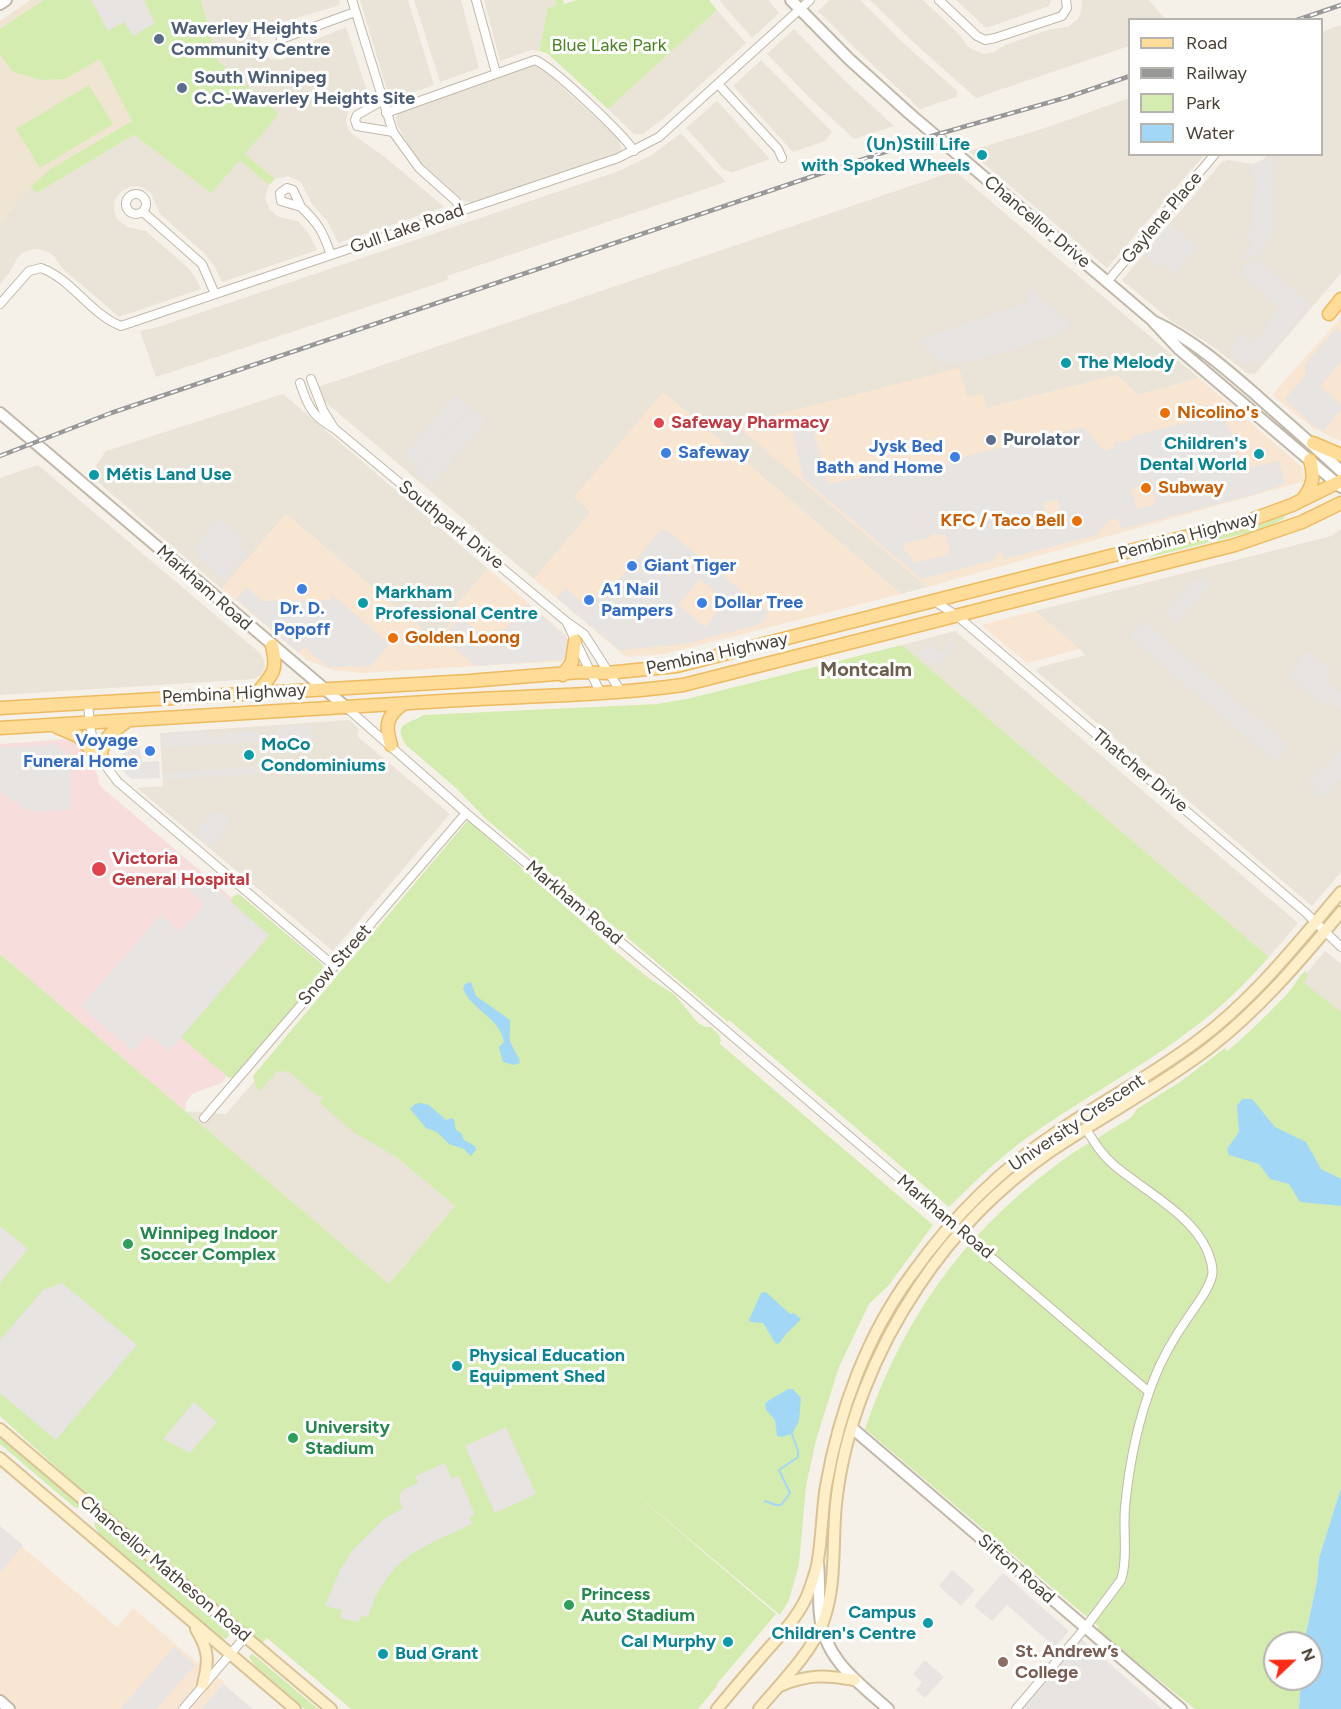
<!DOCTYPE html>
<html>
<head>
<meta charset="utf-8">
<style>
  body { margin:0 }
  #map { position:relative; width:1341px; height:1709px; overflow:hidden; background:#f5f1e9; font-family:Figtree,sans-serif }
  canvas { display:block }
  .legend { position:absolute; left:1128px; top:18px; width:195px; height:138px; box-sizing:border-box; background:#fff; border:2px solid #b7b3af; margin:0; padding:8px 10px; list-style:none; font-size:18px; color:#4a4136 }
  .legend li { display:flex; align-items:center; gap:12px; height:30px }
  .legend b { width:30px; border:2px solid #b7b3af }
  .north { position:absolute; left:1263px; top:1631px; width:60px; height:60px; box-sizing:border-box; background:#fff; border:2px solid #b7b3af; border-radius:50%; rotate:68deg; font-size:16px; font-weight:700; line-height:24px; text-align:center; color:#4a4136 }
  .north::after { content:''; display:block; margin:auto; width:21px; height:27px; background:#ff2b16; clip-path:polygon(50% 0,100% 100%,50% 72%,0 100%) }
</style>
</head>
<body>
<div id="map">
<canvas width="1341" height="1709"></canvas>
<ul class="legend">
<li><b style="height:8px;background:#ffdc98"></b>Road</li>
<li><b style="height:8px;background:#989898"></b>Railway</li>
<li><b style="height:16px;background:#d4ecaf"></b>Park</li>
<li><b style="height:16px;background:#a2d8f6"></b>Water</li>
</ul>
<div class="north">N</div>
</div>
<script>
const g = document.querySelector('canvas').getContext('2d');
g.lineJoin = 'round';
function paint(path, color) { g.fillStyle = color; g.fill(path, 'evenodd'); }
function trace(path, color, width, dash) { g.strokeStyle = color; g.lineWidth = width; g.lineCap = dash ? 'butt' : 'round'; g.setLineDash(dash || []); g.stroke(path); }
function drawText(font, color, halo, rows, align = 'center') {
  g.font = font + ' Figtree,sans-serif'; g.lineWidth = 6; g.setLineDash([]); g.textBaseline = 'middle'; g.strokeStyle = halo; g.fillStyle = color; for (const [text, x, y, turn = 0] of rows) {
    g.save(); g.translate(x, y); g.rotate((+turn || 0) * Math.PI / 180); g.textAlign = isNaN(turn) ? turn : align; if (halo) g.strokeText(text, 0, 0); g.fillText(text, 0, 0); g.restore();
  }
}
paint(new Path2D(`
  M201 0H339L340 5 269 26 260 36 261 50 270 59 283 60 317 39 346 27 370 100 355 105 349 110 346 119 348 129 352 134 385 157 444 207 338 243 328 222 312 204 301 182 288 176 275 179 245 154 278 114 218 61Z
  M360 0H408L434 85 390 100Z
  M414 0H461L479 68 440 82Z
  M484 0H555L557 5 548 8 539 51 531 50 500 61Z
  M719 0H768L779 13 752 38Z
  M830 0H860L900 40 957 91 956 97 920 109 861 54 818 11Z
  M870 0H923L961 36 968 47 983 54 994 52 1005 45 1051 29 1068 27 1078 19 1081 12 1082 0H1149L1165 19 1130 20 1129 46 976 98 912 41Z
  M956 0H1051L1049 6 986 28Z
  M717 10 746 43 664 118 643 134H634L608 109Z
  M1341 25V273L1255 374 1247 373 1208 343 1170 320 1122 280 1222 162 1228 160 1252 164 1261 161 1268 155 1322 154V32Z
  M794 29 843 79 894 126 854 139 811 99 767 54Z
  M761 60 832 132 825 141 793 152 733 86Z
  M538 65 617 137 620 141 621 151 614 155 472 203 464 201 417 159 397 125 396 117 400 112 529 66Z
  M1129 98 1130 154 1204 155 1107 268 969 151 1042 129Z
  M717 101 770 159 733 172 724 170 686 128Z
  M681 133 726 182 447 276 448 280 156 377 140 331 158 327 619 171 652 155Z
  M134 135 211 193 240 159 269 185 265 198 270 210 279 217 298 221 309 234 317 250 222 282 215 267 204 253 160 214 151 193 142 187 131 186 122 191 115 199 114 209 117 219 127 227 146 231 187 267 195 277 201 289 119 317 62 268 53 255 43 250 34 249 24 252 17 258 10 272 0 284V223L30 187 37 193Z
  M955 171 1199 378 1138 395 1117 375 987 408 967 397 959 369 737 425 927 587 901 594 664 393 575 497 591 512 534 579 316 394 318 387Z
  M283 394 488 569 445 618 451 624 436 641 286 514 222 589 99 483 96 465 106 451Z
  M38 465 260 653 264 660 265 668 261 675 254 679 0 695V478Z
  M1341 529V872L1312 906 1036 671 1040 667 1086 655 1035 611 1331 536Z
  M955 631 1298 923 1269 957 902 645Z
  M349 720 359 729 357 736 364 742 450 814 333 951 137 788 163 786 160 733Z
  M1325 951 1341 964V1018L1299 982Z
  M275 1057 455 1206 389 1284 185 1111 226 1114Z`), '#eae3d7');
paint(new Path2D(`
  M1341 317V441L1313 428 1272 395Z
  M959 368 967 397 983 393 987 408 1117 375 1138 395 1199 378 1302 467 1305 481 927 587 736 425Z
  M663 392 901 594 664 654 626 657 534 579 591 512 574 497Z
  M286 514 436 641 451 624 445 619 488 569 566 635 563 661 361 673 333 670 307 660 222 589Z
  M1035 611 1080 649 1027 663 981 625Z
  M0 1528 117 1627 133 1608 199 1664 224 1682 201 1709H0Z`), '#f8e6d3');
paint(new Path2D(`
  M30 0H62L100 58 132 121 52 168 30 188 0 223V21Z`), '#f0e5d2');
paint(new Path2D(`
  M69 739 79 746 98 776 99 785 317 970 221 1083 192 1094 186 1102 185 1111 0 954V744Z`), '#f7dedc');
paint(new Path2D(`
  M44 0H201L218 61 279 114 245 154 275 179 269 185 240 160 211 193 134 135 37 193 30 187 52 168 132 121 100 59 65 79 41 80 13 72 0 54V29Z
  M555 0H563L564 4 577 0H709L717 10 608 109 547 53 539 51 548 8 557 5Z
  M89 85 113 124 40 168 16 129Z
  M1284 516 1285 518 1263 529 1147 558 1164 550 1254 527Z
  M902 645 1269 957C1247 982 1223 1006 1196 1026 1143 1067 1083 1098 1028 1137 999 1158 974 1182 949 1207L729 1020 728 1022 487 820 456 788 406 745C391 722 411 724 423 715L657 704 687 699Z
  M468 820 614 950 650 979 675 995 697 1022 705 1027H711L719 1035 721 1041 719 1043 933 1225 888 1286 869 1304 839 1367 816 1440 806 1486 799 1564 789 1600 780 1615 625 1485 776 1614 716 1685 717 1686 698 1709H351L267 1638 262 1643 76 1485 0 1416V954L389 1284 455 1206 395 1156 355 1133 320 1103 323 1097 320 1095 319 1097 289 1072 277 1071 260 1091 256 1087 253 1076Z
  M239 894 322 964 324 970 322 974 234 1077 229 1078 181 1037 269 936 231 902 233 896Z
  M1305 971 1308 975 1304 983 1341 1012V1488L1319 1558 1317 1581 1304 1643H1275V1679H1301L1299 1709H1195L1097 1630 1099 1627 865 1429C902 1321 960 1238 1051 1169 1076 1149 1105 1134 1132 1117L1137 1109 1180 1082 1225 1048 1227 1051C1249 1033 1268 1014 1287 994 1294 987 1297 978 1305 971Z
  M0 1434 77 1499 80 1505 78 1508 74 1507 0 1444Z
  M95 1522 108 1526 225 1625 229 1635 226 1639 218 1636 101 1536 94 1525Z
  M252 1654 255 1656 318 1709H305L254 1665 249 1657Z`), '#d4ecaf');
paint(new Path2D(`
  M91 0H144L155 23 133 36 124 22 108 31Z
  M1272 155 1275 164 1273 237 1258 256 1241 260 1252 240 1245 234 1251 227 1255 176 1250 175V165L1261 161Z
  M1170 224 1197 247 1174 275 1164 266 1158 267 1144 255Z
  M1257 258 1311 305 1259 366 1252 360 1246 367 1228 352 1241 333 1249 339 1245 344 1247 345 1255 337 1258 339 1267 328 1264 326 1279 308 1240 274 1243 269 1242 267Z
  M1032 290 1072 324 1067 330 1055 336 1002 353 961 363H942L920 342 921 339 1028 302 1027 296Z
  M1336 329 1341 333V361L1320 386 1341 405V409L1323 431 1313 425 1285 399 1305 376V364Z
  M455 394 470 407 418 468 403 455Z
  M471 408 487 421 431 486 415 473Z
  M1222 414 1234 440 1242 471 1246 474H1248L1250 472 1249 468 1279 461 1285 484 1252 495 1122 529 1118 519H1112L1108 521 1096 535 1004 559 1002 552 998 553 994 560 922 579 803 478 791 423 810 418 828 484 865 477 864 474 914 460 916 465 930 461 932 466H935L936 468 948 465 947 461 1083 427 1104 451 1114 448 1113 444 1132 439V436ZM1150 483 1156 504 1137 509 1131 488ZM1058 499 1065 526 1050 530 1043 503ZM935 533 936 536 945 534 951 554 915 563 905 551 903 544 931 537V534Z
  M218 520 223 521 244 540 239 546 246 553 224 580 196 556 199 551 194 547Z
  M662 529 668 531 768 612 765 615 767 619 756 625 685 644 620 650 557 598 565 588 587 606 596 596 601 600ZM700 579 726 601 705 627 678 605Z
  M1202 576 1211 584 1176 623 1165 612 1191 582Z
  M246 587 263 601 329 600 333 595 389 644 371 666 328 667 304 647 299 653 236 599Z
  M528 604 572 642 570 659 476 666 442 638 461 617 492 644Z
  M1144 621 1289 745 1275 762 1129 637Z
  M950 641 955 645 936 668 919 654 928 643 940 653Z
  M1307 650 1332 671 1326 679 1341 692V711L1329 700 1323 706 1287 675Z
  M312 725 313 738 162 748 161 734 205 731 206 738 225 737V733L258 731V735L278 733V727Z
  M55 744 66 753 71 764 69 810 28 811 0 792V748Z
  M122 746H139L142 762 159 761 160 778 132 779 127 775 123 770Z
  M1341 749V779L1326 797 1322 794 1318 799 1313 796 1317 790 1308 783 1322 765 1326 768Z
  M332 761 333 769 163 780V773Z
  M212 811 228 815 230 825 212 847 195 832Z
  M198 873 269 935 169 1051 148 1034 133 1051 81 1006 161 915 181 932 205 904 186 887Z
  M0 1226 28 1249 0 1283Z
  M62 1283 137 1345 56 1440 0 1393V1340L43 1290Z
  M194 1402 217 1422 190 1453 163 1439Z
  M506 1427 536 1494 495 1513 465 1446Z
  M445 1463 452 1479 459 1476 475 1515 470 1517 472 1524 433 1542 413 1553 397 1566 385 1581 375 1597 368 1617 361 1616 359 1622 340 1618 342 1610 325 1606 340 1570 352 1551 384 1519 403 1508 400 1501 399 1495 405 1489 418 1483 415 1476Z
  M0 1526 23 1545 0 1573Z
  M952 1570 975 1590 961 1606 939 1586Z
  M1003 1573 1069 1631 1055 1647 1007 1605 992 1621 974 1606Z
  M1080 1638 1162 1709H1022Z
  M174 1647 195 1665 156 1709H120Z
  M925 1660 944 1677 925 1698 916 1690 922 1682 913 1674Z
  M223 1684 253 1709H201Z`), '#e7e4e1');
paint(new Path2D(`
  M471 982 476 996 510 1020C511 1027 509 1034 510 1040 512 1049 519 1055 520 1063L514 1065 503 1062 499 1047 504 1042C500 1018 472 1010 463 989L465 984Z
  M1242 1099H1252L1275 1127 1306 1142 1321 1169 1341 1179V1206L1300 1202 1289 1184 1270 1179 1259 1164 1229 1155 1227 1149 1239 1132 1237 1106Z
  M421 1103 429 1105 446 1120 452 1118 454 1120 456 1130 461 1133 464 1140 475 1146 476 1150 471 1156 464 1149 449 1144 437 1132 426 1128 410 1109 415 1104Z
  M766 1292 790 1314 794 1313 801 1319C793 1329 787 1330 780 1343L776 1344 763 1323 751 1322 749 1320 761 1293Z
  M788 1389H793L801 1398 799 1421 792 1434 782 1437 777 1436 775 1420 766 1410 765 1404C769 1399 781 1394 788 1389Z
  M1341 1488V1709H1299L1301 1679H1311V1643H1304L1317 1581 1319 1558Z`), '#a2d8f6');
trace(new Path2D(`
  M765 1501 776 1505H781L790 1493 779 1470 798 1457V1451L792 1434`), '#a2d8f6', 2);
const minor = new Path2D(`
  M352 0 393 132 419 168 456 201 461 211
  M476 0 496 73
  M939 0 977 36 985 40 995 38 1062 16 1067 8 1066 0
  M281 39 355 12
  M718 84 778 149 782 158
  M382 101 357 115 355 120 357 126 393 132
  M386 113 535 60C553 67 623 134 634 151
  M287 188 293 190 301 207 281 201 280 193Z
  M126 204a10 10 0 1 1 20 0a10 10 0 1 1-20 0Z
  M301 207C319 224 323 232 331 255
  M143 212 202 264 215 294
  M1107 282 1215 154
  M0 304 29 271 41 268C72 279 90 314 121 326L618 158 659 137 810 0
  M311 379 323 410 334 428
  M300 383C308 407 312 416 335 429L567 622 584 634 620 690
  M934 601 956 615 1305 912 1341 947
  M567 623 600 692
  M88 703C91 743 93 751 118 782L334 966
  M347 708 466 813 682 993 1149 1392
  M204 1118 466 813
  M183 1709 245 1637
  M1016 1709 1085 1628 1121 1580C1128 1558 1123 1531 1125 1508 1129 1464 1138 1420 1154 1379 1163 1356 1175 1336 1189 1316 1197 1304 1208 1291 1212 1276 1214 1267 1210 1258 1207 1250 1191 1214 1143 1190 1114 1165 1102 1155 1094 1142 1086 1129`);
const tertiary = new Path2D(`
  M791 0 849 59 910 114 1152 320 1179 349 1341 487
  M0 4 6 0
  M1155 322C1192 339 1225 368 1255 394 1284 420 1313 445 1341 471
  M0 413 347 708
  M852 1428 1181 1709
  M818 1564C820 1581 818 1598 820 1615 824 1659 858 1682 888 1709
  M0 1701 9 1709`);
const secondary = new Path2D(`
  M0 1429 331 1709
  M0 1458 295 1709
  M196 1629C209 1650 209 1661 203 1684
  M780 1686C808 1674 825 1675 855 1680
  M717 1709C732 1691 747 1673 762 1656 779 1636 800 1616 809 1591 812 1582 817 1569 818 1560 822 1536 822 1510 826 1486 839 1411 867 1335 912 1274 952 1218 999 1170 1057 1132 1103 1101 1152 1075 1196 1042 1253 1000 1296 945 1341 892
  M759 1709C780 1684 812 1652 823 1622 837 1585 832 1542 836 1504 844 1428 875 1351 918 1287 953 1234 999 1187 1051 1151 1103 1116 1158 1087 1208 1049 1259 1010 1300 961 1341 912`);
const primary = new Path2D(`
  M1329 314 1341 299
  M1313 443 1341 455
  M1302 500C1313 486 1315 477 1310 460
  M563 675 572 662 575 641
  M258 692C273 674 278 670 272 646
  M0 708 469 681 580 672 607 673 677 666 1248 521 1292 505 1341 481
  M57 727 78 736 101 760
  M0 728C148 719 295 710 443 701 523 696 604 696 683 685L1235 545 1302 522 1341 503
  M391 745C385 726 386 716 403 704
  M101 760C100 741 111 732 126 722`);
trace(minor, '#c2b8aa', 10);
trace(tertiary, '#c2b8aa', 14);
trace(secondary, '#d9c396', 14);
trace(primary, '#edba60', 15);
trace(minor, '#fff', 8);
trace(tertiary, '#fff', 10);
trace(secondary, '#ffefc9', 10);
trace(primary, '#ffdc98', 12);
const rail = new Path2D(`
  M1297 20 1341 5
  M0 456 111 413 935 135 1068 97 1130 76`);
trace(rail, '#989898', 4.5);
trace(rail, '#fff', 2, [7]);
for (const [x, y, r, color] of [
  [159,39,6,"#5c6f8a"],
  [182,88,6,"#5c6f8a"],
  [982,155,6,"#0f9aa8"],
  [1066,363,6,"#0f9aa8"],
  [1165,413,6,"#e8710a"],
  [659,423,6,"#e0444e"],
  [991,440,6,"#5c6f8a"],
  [666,453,6,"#3f7fe0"],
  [1259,454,6,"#0f9aa8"],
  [955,457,6,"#3f7fe0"],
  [94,475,6,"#0f9aa8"],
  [1146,488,6,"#e8710a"],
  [1077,521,6,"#e8710a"],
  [632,566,6,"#3f7fe0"],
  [302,589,6,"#3f7fe0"],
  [589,600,6,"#3f7fe0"],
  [363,603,6,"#0f9aa8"],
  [702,603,6,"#3f7fe0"],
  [393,638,6,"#e8710a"],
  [150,751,6,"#3f7fe0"],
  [249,755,6,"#0f9aa8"],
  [99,869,8,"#e0444e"],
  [128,1244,6,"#2e9e5b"],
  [457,1366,6,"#0f9aa8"],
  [293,1438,6,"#2e9e5b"],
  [569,1605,6,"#2e9e5b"],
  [928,1623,6,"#0f9aa8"],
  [728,1642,6,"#0f9aa8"],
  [383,1654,6,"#0f9aa8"],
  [1003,1662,6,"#8d6e63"]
]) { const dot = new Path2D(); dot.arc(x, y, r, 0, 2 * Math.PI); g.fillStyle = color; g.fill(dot); trace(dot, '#fff', 2); }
drawText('bold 18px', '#4e5e75', '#fff', [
  ["Waverley Heights",171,29],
  ["Community Centre",171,50],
  ["South Winnipeg",194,78],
  ["C.C-Waverley Heights Site",194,99],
  ["Purolator",1003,440]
], 'left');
drawText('18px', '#4d8124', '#fff', [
  ["Blue Lake Park",609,46]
]);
drawText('bold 18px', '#0d838f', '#fff', [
  ["(Un)Still Life",970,145,"right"],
  ["with Spoked Wheels",970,166,"right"],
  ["The Melody",1078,363],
  ["Children's",1247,444,"right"],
  ["Dental World",1247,465,"right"],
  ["Métis Land Use",106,475],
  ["Markham",375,593],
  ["Professional Centre",375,614],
  ["MoCo",261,745],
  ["Condominiums",261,766],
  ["Physical Education",469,1356],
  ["Equipment Shed",469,1377],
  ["Campus",916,1613,"right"],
  ["Children's Centre",916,1634,"right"],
  ["Cal Murphy",716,1642,"right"],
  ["Bud Grant",395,1654]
], 'left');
drawText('18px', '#4a4136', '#fff', [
  ["Gaylene Place",1162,218,-50],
  ["Chancellor Drive",1037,222,40],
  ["Gull Lake Road",407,229,-19],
  ["Southpark Drive",451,525,39],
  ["Pembina Highway",1188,536,-15],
  ["Markham Road",204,588,41],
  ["Pembina Highway",717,654,-12],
  ["Pembina Highway",234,694,-3],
  ["Thatcher Drive",1140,771,40],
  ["Markham Road",574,903,40],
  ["Snow Street",335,965,-49],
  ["University Crescent",1077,1123,-34],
  ["Markham Road",945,1217,40],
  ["Chancellor Matheson Road",165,1569,40],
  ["Sifton Road",1016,1569,41]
]);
drawText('bold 18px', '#c56008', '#fff', [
  ["Nicolino's",1177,413],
  ["Subway",1158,488],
  ["KFC / Taco Bell",1065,521,"right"],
  ["Golden Loong",405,638]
], 'left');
drawText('bold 18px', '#be3a42', '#fff', [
  ["Safeway Pharmacy",671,423],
  ["Victoria",112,859],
  ["General Hospital",112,880]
], 'left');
drawText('bold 18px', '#366cbe', '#fff', [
  ["Jysk Bed",943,447,"right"],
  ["Bath and Home",943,468,"right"],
  ["Safeway",678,453],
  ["Giant Tiger",644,566],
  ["A1 Nail",601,590],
  ["Pampers",601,611],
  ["Dollar Tree",714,603],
  ["Dr. D.",302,609,"center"],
  ["Popoff",302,630,"center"],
  ["Voyage",138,741,"right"],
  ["Funeral Home",138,762,"right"]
], 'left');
drawText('bold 18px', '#27864d', '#fff', [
  ["Winnipeg Indoor",140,1234],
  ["Soccer Complex",140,1255],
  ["University",305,1428],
  ["Stadium",305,1449],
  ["Princess",581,1595],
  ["Auto Stadium",581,1616]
], 'left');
drawText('bold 18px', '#785e54', '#fff', [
  ["St. Andrew’s",1015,1652],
  ["College",1015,1673]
], 'left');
drawText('bold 20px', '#6e5e4d', '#fff', [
  ["Montcalm",866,670]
]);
</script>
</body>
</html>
